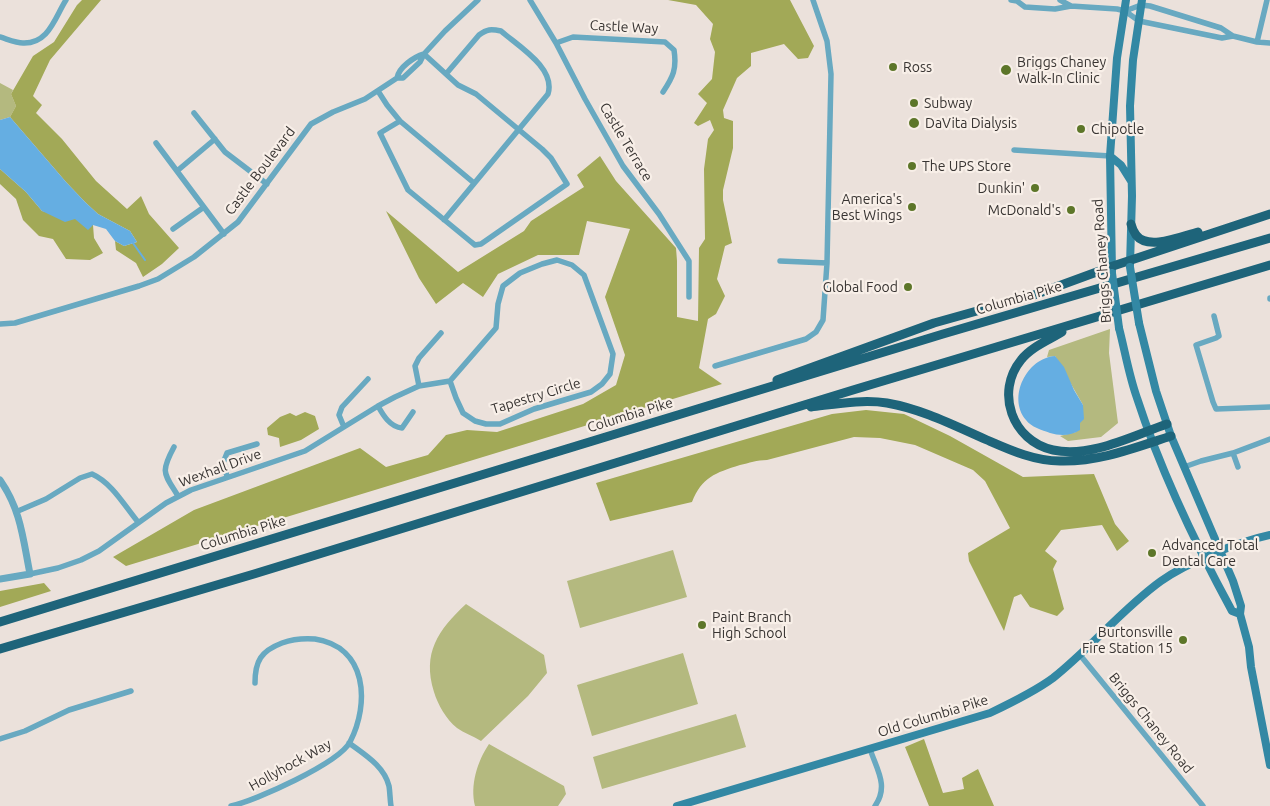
<!DOCTYPE html>
<html>
<head>
<meta charset="utf-8">
<style>
  body { margin:0 }
  canvas { display:block; background:#ebe1db }
</style>
</head>
<body>
<canvas width="1270" height="806"></canvas>
<script>
const g = document.querySelector('canvas').getContext('2d');
g.lineJoin = 'round';
function paint(path, color) { g.fillStyle = color; g.fill(path, 'evenodd'); }
function trace(path, color, width, dash) { g.strokeStyle = color; g.lineWidth = width; g.lineCap = dash ? 'butt' : 'round'; g.setLineDash(dash || []); g.stroke(path); }
function drawText(font, color, halo, rows, align = 'center') {
  g.font = font + ' Ubuntu,sans-serif'; g.lineWidth = 4.5; g.setLineDash([]); g.textBaseline = 'middle'; g.strokeStyle = halo; g.fillStyle = color; for (const [text, x, y, turn = 0] of rows) {
    g.save(); g.translate(x, y); g.rotate((+turn || 0) * Math.PI / 180); g.textAlign = isNaN(turn) ? turn : align; if (halo) g.strokeText(text, 0, 0); g.fillText(text, 0, 0); g.restore();
  }
}
paint(new Path2D(`
  M0 83 13 90 11 94 16 106 10 117 0 120Z
  M1110 329 1109 353 1118 423 1101 437 1068 441 1060 436 1076 432 1080 422 1083 405 1055 356 1047 357 1049 350Z
  M673 550 687 597 580 628 567 581Z
  M466 604 544 655 547 673 528 696 481 741C473 736 464 733 457 728 446 719 438 705 434 692 422 653 438 630 466 604Z
  M683 653 698 704 592 736 577 685Z
  M736 714 746 747 602 789 593 757Z
  M489 744 564 786 566 794 558 806H475C470 785 477 762 489 744Z`), '#b4b97f');
paint(new Path2D(`
  M82 0H101L50 60 33 96 42 105 36 113 62 139 96 181 127 209 141 196 149 214 179 248 162 264 143 277 136 263 116 250 115 241 124 246 137 242 130 231 98 214 85 202 66 182 10 117 16 106 11 94 33 56 54 42 77 5Z
  M668 0H790L814 46 808 58 798 59 784 44 751 53V66L737 78 723 110 724 118 733 121V148L723 190V200L732 243 725 246 717 279 725 296 716 314 708 319 699 368 722 384 126 566 113 557 194 510 360 448 386 467 428 455 446 435 467 430 497 432 583 404 616 385 625 355 605 297 630 229 587 221 579 255H538L498 274 483 297 463 283 436 304 419 278 386 211 458 272 524 231 531 221 584 187 577 175 600 156 616 181 676 248 677 261V317L698 321 699 248 705 239 704 169 708 139 714 130 710 120 698 126 694 123 707 103 698 94 712 79 715 52 710 39 713 24 696 5Z
  M0 169 26 192 42 211 75 218 93 225 94 238 103 253 90 260 66 259 53 239 39 236 23 220 16 199 0 184Z
  M866 410 904 414 950 436 1023 477 1094 474 1115 524 1129 541 1117 551 1102 525 1061 530 1045 551 1057 561 1053 569 1064 609 1057 616 1030 607 1021 594 1014 597 1004 631 969 561 968 553 1010 528 985 481 973 470 915 445 880 438 854 437 767 460C757 460 749 463 740 465 715 473 702 477 692 502L610 521 596 483 832 414Z
  M305 412 315 416 319 429 301 440 280 447 279 438 268 435 267 428 280 417 290 413 296 416Z
  M44 583 51 591 0 607V591Z
  M924 739 943 793 964 789 962 778 978 769 994 806H929L905 747Z`), '#a2a957');
paint(new Path2D(`
  M10 117 66 182 85 202 98 214 130 231 137 242 124 246 115 241 106 229 93 225 88 230 75 219 65 222 42 211 26 192 0 169V120Z
  M1055 356 1064 367 1074 390 1083 405 1084 419 1080 423V430C1071 436 1060 436 1050 433 1042 430 1031 427 1026 420 1007 397 1027 358 1055 356Z`), '#65aee2');
trace(new Path2D(`
  M133 243 145 260`), '#65aee2', 2);
trace(new Path2D(`
  M530 0 556 43 585 99 623 166 659 214 689 261V297
  M1011 0 1017 1 1025 7 1055 9 1071 6 1117 9 1125 11 1139 21 1222 38 1233 36
  M1060 0 1071 6
  M1267 0 1257 42 1270 43
  M1125 11 1141 5 1150 6 1221 28 1233 36 1257 42
  M0 37C7 39 16 43 23 43 49 44 55 17 66 0
  M556 43 573 37 665 42 674 50C677 69 673 77 663 92
  M397 78C399 67 414 57 424 54
  M378 91 387 105 400 121 380 133 408 190 470 241 475 245 481 244 567 184 551 158 542 149 476 94 458 85 424 54
  M194 113 225 152 267 184
  M400 121 474 183
  M156 143 224 234
  M1014 150 1110 156
  M177 171 215 139
  M444 220 548 94C556 68 518 46 501 31 491 29 487 29 479 35L446 74
  M173 229 204 207
  M557 260 572 265 584 275 613 354 610 374 602 384 591 392 534 409 500 424H486L475 421 463 413 456 398 450 381 496 328 498 304 503 286 520 273 542 264Z
  M780 261 827 263
  M1270 298V299
  M1214 316 1219 336 1216 338 1196 345 1213 402 1216 409 1270 407
  M0 324 15 323 139 286 158 279 194 257 238 222 311 124 333 112 365 99 397 78H403L420 62 424 54 445 31 478 0
  M715 366 806 339 816 332 823 320 827 263 831 74 827 41 813 0
  M419 386 415 366 419 358 441 333
  M378 406C383 415 390 427 402 428L413 412
  M344 427 339 415 342 407 368 379
  M174 447C160 473 164 473 178 496
  M1233 453 1238 467
  M1184 467 1201 461 1233 453 1270 439
  M227 476 223 463 227 453 257 444
  M18 511 46 499 80 478 92 474C112 483 124 505 138 522
  M30 574 58 568 81 560 99 551 166 503 191 490 305 451 378 406 395 397 419 386 450 381
  M1080 655 1203 806
  M0 739 25 731 69 710 131 691
  M349 743C365 755 384 766 389 786 390 792 390 800 391 806
  M870 749C877 770 889 786 875 806
  M231 806C255 801 339 763 350 742 370 703 367 647 315 639 303 638 293 639 282 643 261 651 255 661 255 683`), '#68a9c1', 5.5);
trace(new Path2D(`
  M0 480C21 510 23 539 30 574L0 579`), '#68a9c1', 7);
trace(new Path2D(`
  M1110 156 1121 165 1131 181
  M1130 265 1132 196 1130 106 1133 60 1142 0
  M1112 271 1110 156 1117 58 1126 0
  M1139 323 1156 391 1171 436 1233 581 1241 606 1240 614 1249 647 1251 667 1270 765
  M1119 328C1125 351 1129 376 1137 398 1161 472 1195 543 1232 611L1240 614
  M677 806 990 713C1011 703 1034 692 1053 678 1091 648 1122 609 1161 581 1188 562 1238 542 1270 535`), '#3388a4', 8);
trace(new Path2D(`
  M1131 224C1132 228 1134 232 1136 235 1148 251 1182 236 1198 232
  M1062 332C1049 340 1031 347 1021 360 995 392 1012 441 1053 450 1091 458 1132 436 1167 424
  M777 380 934 323 1034 295 1113 266 1270 214
  M811 407C836 404 863 399 887 403 922 409 955 426 987 440 1010 450 1034 461 1060 461 1099 462 1134 448 1171 436
  M0 622 943 334 1270 238
  M0 649 254 574 853 390 1270 265`), '#1e647a', 9);
trace(new Path2D(`
  M1130 267 1139 323
  M1112 273 1119 328`), '#3388a4', 8);
for (const [x, y, r, color] of [
  [893,67,5,"#5d7629"],
  [1006,70,6,"#5d7629"],
  [914,103,5,"#5d7629"],
  [914,123,6,"#5d7629"],
  [1081,129,5,"#5d7629"],
  [912,166,5,"#5d7629"],
  [1035,188,5,"#5d7629"],
  [912,207,5,"#5d7629"],
  [1071,210,5,"#5d7629"],
  [908,287,5,"#5d7629"],
  [1152,553,5,"#5d7629"],
  [702,625,5,"#5d7629"],
  [1183,640,5,"#5d7629"]
]) { const dot = new Path2D(); dot.arc(x, y, r, 0, 2 * Math.PI); g.fillStyle = color; g.fill(dot); trace(dot, '#f8efe8', 2); }
drawText('14px', '#383432', '#f8efe8', [
  ["Castle Way",624,27,3],
  ["Castle Terrace",626,142,59],
  ["Castle Boulevard",260,171,-53],
  ["Briggs Chaney Road",1102,261,-94],
  ["Columbia Pike",1019,298,-16],
  ["Tapestry Circle",536,396,-17],
  ["Columbia Pike",630,415,-17],
  ["Wexhall Drive",220,468,-20],
  ["Columbia Pike",243,533,-17],
  ["Old Columbia Pike",933,716,-17],
  ["Briggs Chaney Road",1151,723,51],
  ["Hollyhock Way",290,765,-29]
]);
drawText('14px', '#383432', '#f8efe8', [
  ["Briggs Chaney",1017,62],
  ["Walk-In Clinic",1017,78],
  ["Ross",903,67],
  ["Subway",924,103],
  ["DaVita Dialysis",925,123],
  ["Chipotle",1091,129],
  ["The UPS Store",922,166],
  ["Dunkin'",1025,188,"right"],
  ["America's",902,199,"right"],
  ["Best Wings",902,215,"right"],
  ["McDonald's",1061,210,"right"],
  ["Global Food",898,287,"right"],
  ["Advanced Total",1162,545],
  ["Dental Care",1162,561],
  ["Paint Branch",712,617],
  ["High School",712,633],
  ["Burtonsville",1173,632,"right"],
  ["Fire Station 15",1173,648,"right"]
], 'left');
</script>
</body>
</html>
